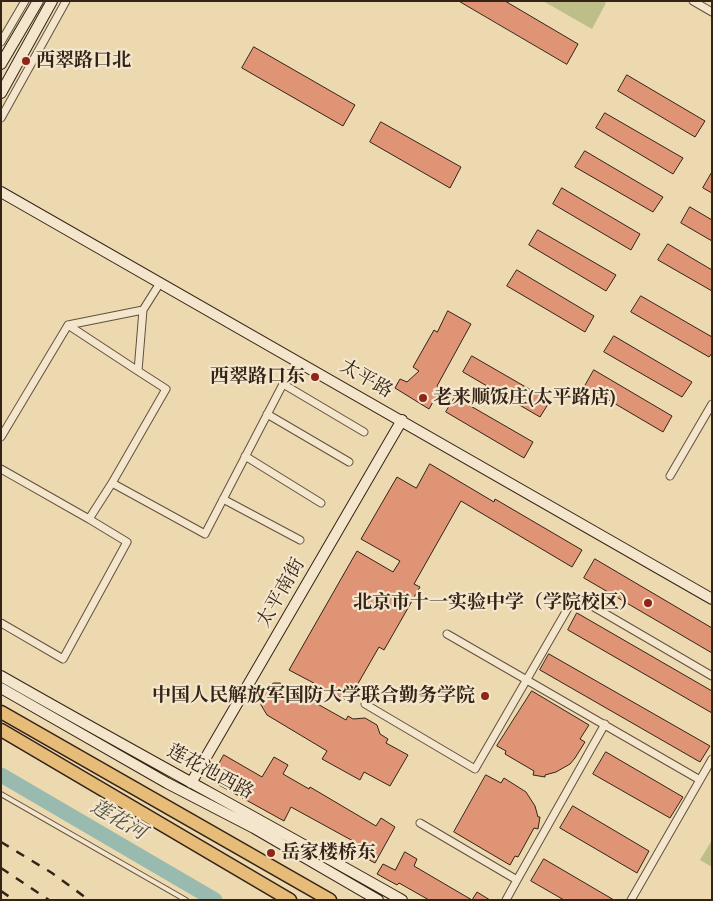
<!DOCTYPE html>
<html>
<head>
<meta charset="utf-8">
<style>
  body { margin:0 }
  #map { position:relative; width:713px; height:901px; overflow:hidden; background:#edd9b0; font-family:"EB Garamond",serif }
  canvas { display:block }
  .frame { position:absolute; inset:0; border:2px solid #342317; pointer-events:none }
</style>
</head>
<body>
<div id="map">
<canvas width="713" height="901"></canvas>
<div class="frame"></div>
</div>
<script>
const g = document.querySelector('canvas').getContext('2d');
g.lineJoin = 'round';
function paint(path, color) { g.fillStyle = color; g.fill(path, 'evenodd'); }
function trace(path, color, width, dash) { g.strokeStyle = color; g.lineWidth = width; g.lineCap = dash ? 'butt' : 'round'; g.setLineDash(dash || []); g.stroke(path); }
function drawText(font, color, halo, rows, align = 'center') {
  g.font = font + ' "EB Garamond","Noto Serif SC",serif'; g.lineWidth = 4.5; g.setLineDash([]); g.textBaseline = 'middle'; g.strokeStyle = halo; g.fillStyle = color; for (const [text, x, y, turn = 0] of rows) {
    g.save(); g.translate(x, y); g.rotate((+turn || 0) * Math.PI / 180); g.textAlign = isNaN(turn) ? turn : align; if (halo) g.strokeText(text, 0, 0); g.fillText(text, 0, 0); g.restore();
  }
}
paint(new Path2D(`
  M543 1H603L606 3 592 29Z
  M712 840V867L700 860Z`), '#bdbe88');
trace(new Path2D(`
  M1 775 215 900`), '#99baae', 15);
const building = new Path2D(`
  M459 1H505L578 44 567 64Z
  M254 47 355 105 343 126 242 68Z
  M627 75 705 121 695 137 618 91Z
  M605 113 683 158 673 174 596 128Z
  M381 122 461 167 450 188 370 142Z
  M585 151 663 197 653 212 575 167Z
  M712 172V193L703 188Z
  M562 188 640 234 631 250 553 204Z
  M690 207 712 220V241L681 223Z
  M538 230 616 275 606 291 529 245Z
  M668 244 712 270V291L658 260Z
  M517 270 594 316 585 332 507 286Z
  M641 296 712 337V353L709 357 631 312Z
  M448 311 471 324 437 386 441 388 429 409 395 388 400 379 407 382 419 371 413 367 434 330 437 332Z
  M614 336 692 382 682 397 604 352Z
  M472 356 550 401 540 417 463 372Z
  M594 370 672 416 663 432 585 386Z
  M455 397 533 442 524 458 446 412Z
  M430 464 494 502 495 499 582 550 572 567 461 501 414 584 420 587 384 650 379 647 348 701 289 670 357 551 393 572 400 561 361 539 397 477 416 488Z
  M595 559 712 628V653L584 578Z
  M577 613 712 691V713L568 630Z
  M549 654 710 746 700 762 540 670Z
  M274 683H280L346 720 348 716 353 719 365 718 377 725 380 734 388 739 386 743 408 755 390 786 364 772 360 780 322 759 327 751 267 715 261 705 262 692Z
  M532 691 589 725 580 739 585 742 575 758 570 764 556 772 545 775V777L533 775 534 771 505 754 506 751 497 746Z
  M606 752 683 797 670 818 593 774Z
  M224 755 262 777 274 757 288 765 283 774 309 789 310 787 376 826 381 818 395 827 375 863 360 855 364 847 291 807 284 821 210 780Z
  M486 775 501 783 504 778 526 792 535 806 538 817H540L538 829 534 828 518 857 515 856 510 865 454 832Z
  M573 806 649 851 637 873 560 828Z
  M405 852 417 859 414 866 472 900 477 892 490 900H429L399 883 397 885 377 874 383 864 395 870Z
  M544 859 614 900H564L531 881Z`);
paint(building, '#de9475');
trace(building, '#342317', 1);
const lane = new Path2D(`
  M1 794 186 900`);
const street = new Path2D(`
  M693 1 712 12
  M1 42 25 1
  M1 118 66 1
  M160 283 143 310 138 371 166 389 112 483 205 534 283 384 364 432
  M68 325 138 371
  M267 414 349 462
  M1 437 68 325 143 310
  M245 456 321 503
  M1 469 89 519
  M670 476 712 404
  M223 499 300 540
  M1 623 63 659 127 542 89 519 112 483
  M447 634 700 780
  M365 704 475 769 575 596 712 676
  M420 823 517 880 605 724
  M506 900 517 880
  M631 900 712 759`);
const secondary = new Path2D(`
  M1 64 38 1
  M1 93 52 1
  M1 192 712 599
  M1 676C134 752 268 824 402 900
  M1 688 167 783 254 828 378 900
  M191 783 402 420`);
const highway = new Path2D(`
  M1 712 330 900
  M1 730 290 900`);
trace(lane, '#62503d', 6);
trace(street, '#62503d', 9);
trace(secondary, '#342317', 12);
trace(highway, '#342317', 15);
trace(lane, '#f3e6cc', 4);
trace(street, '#f3e6cc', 7);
trace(secondary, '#f3e6cc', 10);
trace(highway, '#e6bc78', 12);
trace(new Path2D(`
  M1 842 52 873 89 900
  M1 868 49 900
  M1 891 14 900`), '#342317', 2.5, [9, 9]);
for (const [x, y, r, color] of [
  [26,61,5,"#8f2418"],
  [315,377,5,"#8f2418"],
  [423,398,5,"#8f2418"],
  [648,603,5,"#8f2418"],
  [485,696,5,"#8f2418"],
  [271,853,5,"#8f2418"]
]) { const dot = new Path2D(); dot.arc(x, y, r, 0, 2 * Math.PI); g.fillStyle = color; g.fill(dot); trace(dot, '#f3e6cc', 2); }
drawText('bold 19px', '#342317', '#f3e6cc', [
  ["西翠路口北",36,61],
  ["西翠路口东",305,377,"right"],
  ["老来顺饭庄(太平路店)",433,398],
  ["北京市十一实验中学（学院校区）",638,603,"right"],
  ["中国人民解放军国防大学联合勤务学院",475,696,"right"],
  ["岳家楼桥东",281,853]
], 'left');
drawText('19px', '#342317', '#f3e6cc', [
  ["太平路",366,379,30],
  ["太平南街",281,593,-60],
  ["莲花池西路",210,772,28]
]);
drawText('italic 20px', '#525044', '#f3e6cc', [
  ["莲花河",118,820,30]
]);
</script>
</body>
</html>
